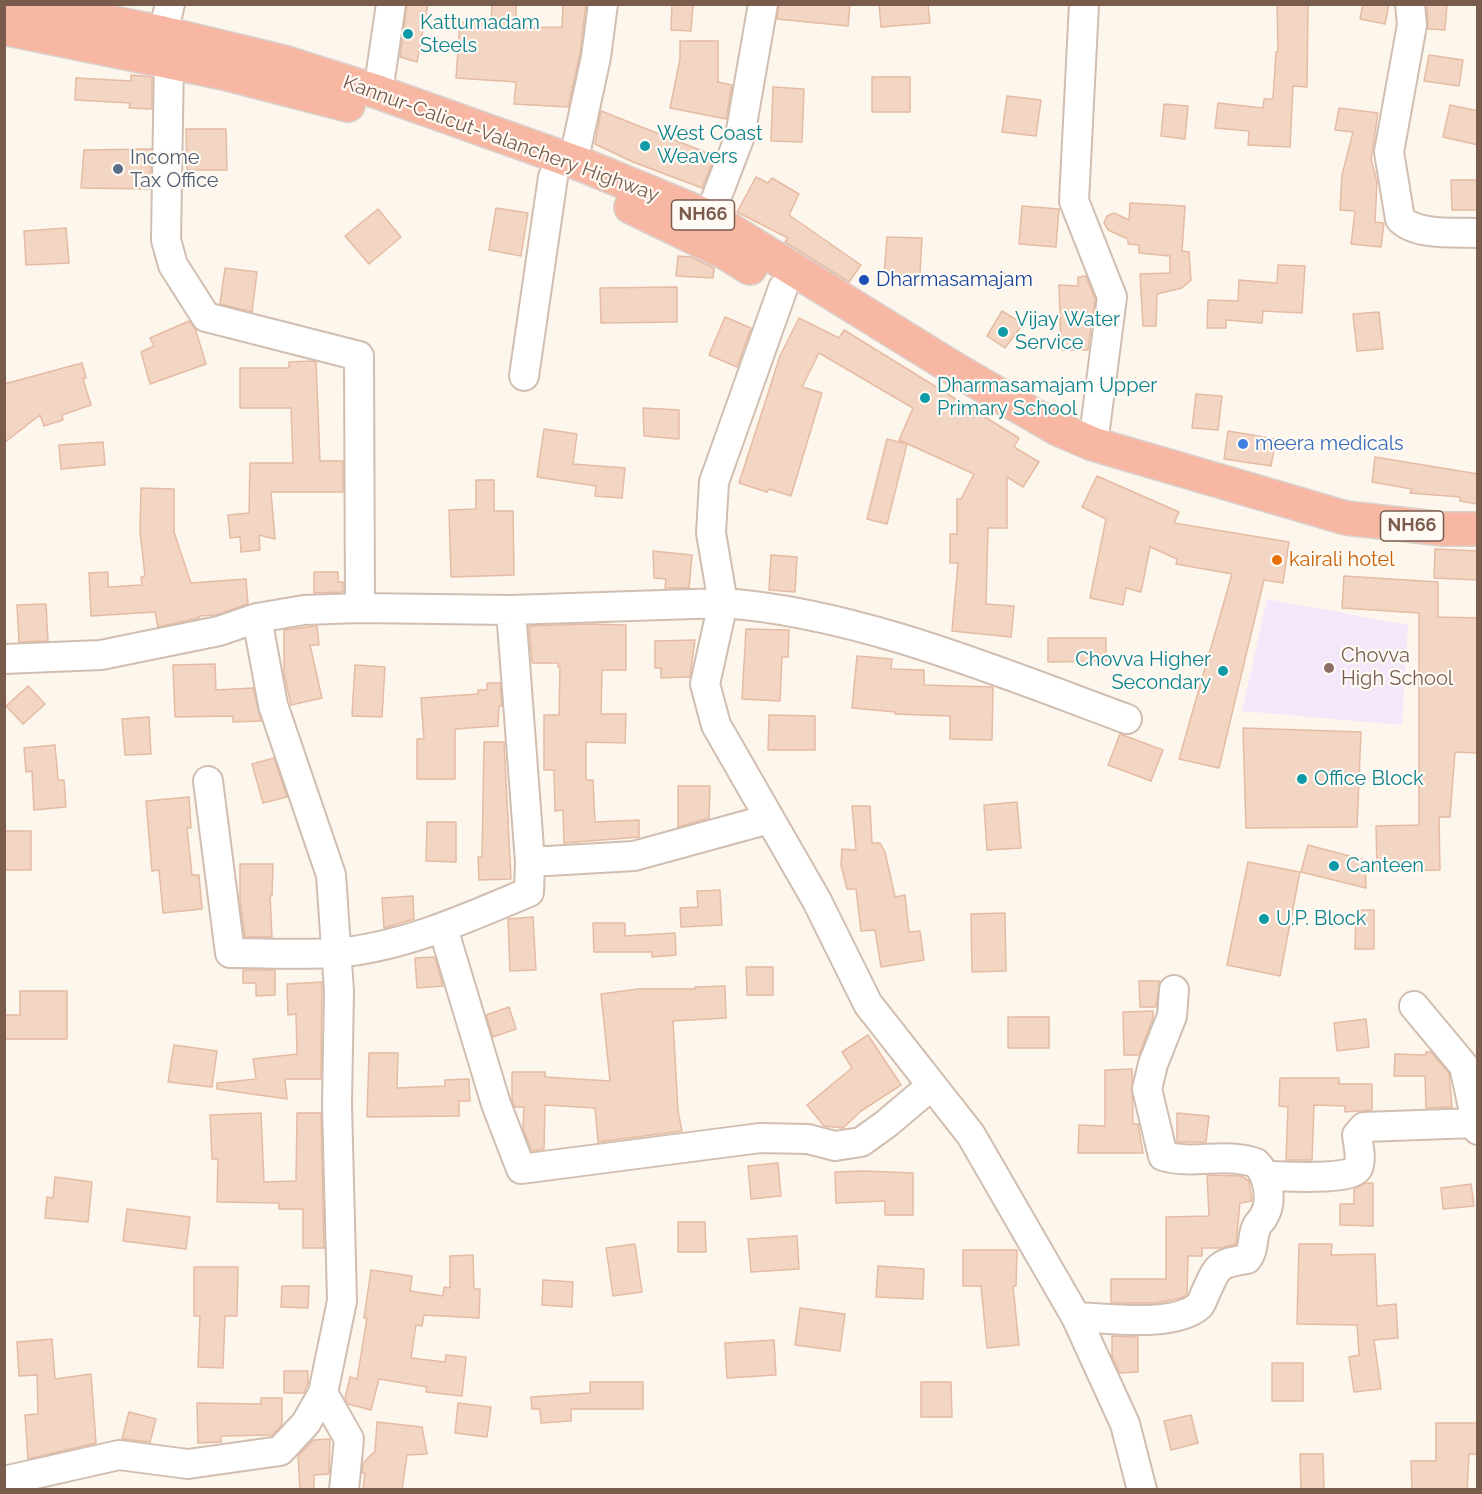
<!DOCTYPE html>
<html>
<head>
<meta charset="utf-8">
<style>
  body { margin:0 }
  #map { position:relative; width:1482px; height:1494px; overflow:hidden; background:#fdf6ec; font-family:Raleway,sans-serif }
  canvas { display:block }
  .frame { position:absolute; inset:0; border:6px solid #7a5c4d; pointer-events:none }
</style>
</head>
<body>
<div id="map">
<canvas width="1482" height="1494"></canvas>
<div class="frame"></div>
</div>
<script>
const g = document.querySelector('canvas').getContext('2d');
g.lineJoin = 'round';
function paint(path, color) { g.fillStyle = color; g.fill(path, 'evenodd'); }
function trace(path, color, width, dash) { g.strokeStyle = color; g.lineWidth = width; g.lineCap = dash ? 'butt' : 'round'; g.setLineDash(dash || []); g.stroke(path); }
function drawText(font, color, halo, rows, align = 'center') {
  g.font = font + ' Raleway,sans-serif'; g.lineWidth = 4.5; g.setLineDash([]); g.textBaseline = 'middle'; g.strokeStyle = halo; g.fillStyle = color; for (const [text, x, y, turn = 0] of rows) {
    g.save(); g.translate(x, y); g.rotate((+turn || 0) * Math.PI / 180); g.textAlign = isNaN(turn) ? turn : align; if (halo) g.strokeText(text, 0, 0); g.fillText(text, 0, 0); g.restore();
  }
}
paint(new Path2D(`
  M1267 599 1408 625 1402 725 1242 711Z`), '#f3e8fa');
const building = new Path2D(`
  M407 4H428L417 62 400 57Z
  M492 4H516V28L562 27 563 4H586L580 54 568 107 514 104 516 82 456 78 460 22 491 24Z
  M672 4H693L691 31 671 30Z
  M779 4H850L848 26 777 19Z
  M879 4H928L930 23 881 27Z
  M1277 4H1308L1307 87 1293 86 1290 147 1248 145 1249 131 1215 128 1218 103 1263 108 1264 99H1273L1276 52H1278Z
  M1363 4H1389L1385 24 1360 19Z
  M1427 4H1447L1445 30 1428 29Z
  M680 41H718V82L732 85 726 119 670 108 680 59Z
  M1429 55 1463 60 1459 86 1424 81Z
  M131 75 152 77V109L129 108 130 103 75 100 76 78 131 81Z
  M872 77H910V112H872Z
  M773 87 804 89 802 142 771 141Z
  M1007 96 1041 100 1036 136 1002 132Z
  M1164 104 1188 106 1185 139 1161 136Z
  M1450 105 1478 111V145L1443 137Z
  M1339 108 1378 113 1371 159 1377 182 1375 222 1384 223 1381 247 1351 244 1355 211 1340 210 1342 175 1353 132 1335 130Z
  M601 111 715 156 702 188 633 162 595 144Z
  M186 129H226L227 170H187Z
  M151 149 150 189 81 188 84 150Z
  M756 177 768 183 772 178 799 194 789 215 861 265 849 282 785 242 788 238 737 212Z
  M1451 180H1478V210H1452Z
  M1130 203 1185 206 1182 251 1189 252 1191 280 1182 288 1157 294 1156 326H1143L1140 274 1170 273V256L1139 253V245L1128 244V239L1108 230 1104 223 1107 216 1114 213 1129 220Z
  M1022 206 1059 209 1056 247 1019 244Z
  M496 208 528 213 521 256 489 250Z
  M378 209 401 237 369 264 345 236Z
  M66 228 69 263 26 265 24 231Z
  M887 237 922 238 920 275 884 274Z
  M678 256 691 257 714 268 713 278 676 276Z
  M1278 265 1305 266 1302 313 1263 311 1262 323 1226 320V328H1207L1208 300 1238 301 1239 280 1277 283Z
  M225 268 257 272 252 312 220 304Z
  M1086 276 1095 299 1088 350H1061L1059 285 1078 286V277Z
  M677 287V322L601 323 600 288Z
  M1002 311 1023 324 1005 348 987 336Z
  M1379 312 1383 349 1357 351 1353 314Z
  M725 317 751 328 737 367 709 355Z
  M799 318 839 338 844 330 1019 438 1014 447 1039 462 1023 487 1007 477V528H988L986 604 1014 606 1011 637 952 631 958 563H950V534H957V499H961L974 474 899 440 913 408 819 353 802 387 822 393 791 496 769 489 767 492 739 483 780 356Z
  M189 321 195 328 206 364 150 384 141 352 154 346 150 338Z
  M312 361 316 362 320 461H343V492H271L275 539 259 535 260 550 241 552 240 537 230 538 228 515 249 513 250 463H293L291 408H240V368H289V362Z
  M82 363 86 378 83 379 91 405 62 415 63 420 44 426 40 415 4 443V384Z
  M1196 394 1222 396 1218 430 1192 428Z
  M643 408 679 410V439L644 436Z
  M544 429 577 434 573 464 625 468 622 498 595 496 596 486 537 477Z
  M1228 431 1276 439 1271 466 1224 459Z
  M887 439 907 444 887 524 867 519Z
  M103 442 105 465 61 469 59 445Z
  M1375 457 1478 474V504L1460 501V497L1410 493 1412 489 1372 482Z
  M1097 476 1179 512 1174 523 1289 542 1283 583 1264 580 1219 768 1179 759 1232 574 1176 564 1177 559 1150 547 1141 592 1126 588 1123 605 1090 598 1106 519 1082 507Z
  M476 480H494V511H513L514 575 451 577 449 510 476 509Z
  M141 488 174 489V532L191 583 246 579 248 604 216 615 199 616V618L158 627 155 612 91 616 89 573 108 572V587L142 585 141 577 145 576 140 531Z
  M1435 549 1478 551V580L1434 578Z
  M653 551 692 555 689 588H665L666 579 654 578Z
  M771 555 797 557 795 592 769 590Z
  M314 572H338V582H343V592L314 593Z
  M1344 576 1438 582V617L1478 618V753L1455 752 1450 817H1439L1440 870 1377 871 1376 826 1419 825V613L1342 608Z
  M46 604 48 641 19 642 17 605Z
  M587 624 626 625V670H602L601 714H626L625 743 586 742V780H593L595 822 639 820V837L564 843 563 810 555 811 554 770H544V715H559L560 667H558V663H532L529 626Z
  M317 626 319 645H310L322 698 291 705 284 673V630Z
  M746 629 789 630 788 657H782L780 701 742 699Z
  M1048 638H1106V661L1048 662Z
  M695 640 690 677 661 678V668H655V641Z
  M857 656 892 659 891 669 924 670V685L993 687 992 740 950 739V716L895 714V712L852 708Z
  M215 664 216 690 253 688 261 721 233 722V716L175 717 173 665Z
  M355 665 385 667 382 717 352 716Z
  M487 683H500L502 706H499L498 726 455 729V779H417V739H424L421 698 478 694V690H487Z
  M28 686 45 704 23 724 6 706Z
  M769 715 815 716V750H768Z
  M149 717 151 754 125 755 122 719Z
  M1243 728 1361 732 1357 827 1246 828Z
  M1120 734 1163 750 1151 781 1108 765Z
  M484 742H504L511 879 479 880 478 857H482Z
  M55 745 58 780H64L66 807 34 810 32 771 26 772 24 748Z
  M274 758 287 797 263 803 252 764Z
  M678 786H710L709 818 678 827Z
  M189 797 191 828H187L192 875H199L202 909 163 913 159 870 152 871 146 801Z
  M1017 802 1021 848 987 850 984 805Z
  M852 806H870L872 843H880L885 852 895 897 905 895 909 932 920 931 924 960 881 967 875 930 861 931 856 889H847L841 865 842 849 856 850Z
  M427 822H456V862L426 861Z
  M4 831H31V870H4Z
  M1308 845 1365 860 1366 888 1301 872Z
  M1248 862 1300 872 1280 976 1227 965Z
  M240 864H273L272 896H270L272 937H245L240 901Z
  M720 890 722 925 681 927 680 908 698 907 697 891Z
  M413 896 414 919 384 928 382 898Z
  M1356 910H1374V949H1355Z
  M1005 913 1006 971 972 972 971 914Z
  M533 917 536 970 510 971 508 919Z
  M593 923H625V936L675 933 676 955 652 957V952H594Z
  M435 957 443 986 417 988 415 958Z
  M746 967H773V995H747Z
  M243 970H275V995L256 996V983H243Z
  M1139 981H1160L1156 1007H1140Z
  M322 982 321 1079H285L287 1099 217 1089V1083L256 1079 253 1059 297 1054 296 1014 288 1015 287 984Z
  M725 986 726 1018 673 1021 678 1111 682 1131 598 1142 595 1108 545 1105 544 1149 532 1151 523 1129 524 1107H515L512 1101V1072H545V1077L610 1081 601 994 638 989H695V987Z
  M20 991H67V1039H4V1015H20Z
  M509 1007 516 1029 493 1037 486 1015Z
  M1153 1011V1018L1139 1055H1124L1123 1012Z
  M1008 1017H1049V1048H1008Z
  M1366 1019 1369 1047 1337 1051 1334 1023Z
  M868 1035 901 1085 861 1111 843 1128 824 1126 807 1105 852 1068 842 1052Z
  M174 1045 217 1051 212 1087 168 1082Z
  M1426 1052H1431L1449 1073 1452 1107 1426 1108 1425 1076H1394L1395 1054 1426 1055Z
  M369 1053H398L397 1088 445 1086V1080L469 1079 470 1101H459V1116L367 1117Z
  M1132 1069 1133 1124H1138L1143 1153H1078L1079 1125 1105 1126V1070Z
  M1280 1078H1339V1084H1372V1110L1345 1112V1106L1314 1105 1312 1160H1286L1288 1107 1279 1106Z
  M261 1113 264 1182 296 1181 297 1113H321L324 1248H303V1209H279V1203L217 1202 218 1159H212L210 1115Z
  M1177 1113 1209 1116 1206 1142H1177Z
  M778 1163 781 1196 751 1199 748 1166Z
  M864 1171 913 1173V1215H885V1201L836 1203 835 1172Z
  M1207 1175 1241 1176 1249 1181 1252 1201 1240 1203 1236 1244 1221 1248H1202V1256H1188L1187 1294 1181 1298 1156 1303H1111V1279H1166V1217L1209 1216Z
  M55 1177 92 1182 88 1222 45 1218 47 1197 53 1198Z
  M1365 1183H1373V1226L1340 1225V1204H1354V1189Z
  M1471 1184 1474 1206 1443 1209 1441 1188Z
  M127 1209 190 1217 186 1249 123 1241Z
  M678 1222H705L706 1252H678Z
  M797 1236 799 1269 751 1272 748 1239Z
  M635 1244 642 1292 613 1296 606 1248Z
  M1299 1244H1332L1331 1255 1375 1254 1377 1306 1396 1304 1398 1338 1374 1340 1381 1389 1354 1392 1349 1357 1359 1355 1357 1325 1297 1324Z
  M963 1250H1017L1016 1286H1013L1019 1345 987 1348 981 1286H963Z
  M473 1255 474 1289H480L479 1318 424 1315 422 1326 416 1325 411 1358 445 1362 446 1355 466 1357 462 1396 426 1392 427 1387 379 1379 371 1410 348 1404 345 1398 350 1377 357 1379 367 1318H364L371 1270 412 1276 410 1291 443 1296 444 1287 450 1288V1256Z
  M878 1266 924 1269 923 1299 876 1297Z
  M194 1267H238L237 1316H225L223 1368 198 1367 200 1316H194Z
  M543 1280 573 1282 572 1307 542 1305Z
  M282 1286H309L308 1308 281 1307Z
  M800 1308 845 1314 840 1351 795 1345Z
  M1112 1336 1138 1337V1372L1120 1373 1112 1357Z
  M52 1339 55 1379 91 1374 96 1443 28 1459 25 1415 38 1414 37 1375 19 1376 17 1342Z
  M774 1340 776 1375 727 1378 725 1343Z
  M1272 1363H1303V1401H1272Z
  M284 1371H308V1383L304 1393H284Z
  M590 1382H643V1409H571V1421L541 1423 540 1409H532L531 1397 590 1393Z
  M921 1382H951L952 1417H921Z
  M261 1398H282V1425L272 1435 221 1436V1442L198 1443 197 1403 261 1404Z
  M458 1403 491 1407 487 1437 455 1433Z
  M129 1412 156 1419 150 1442 122 1439Z
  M1191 1415 1198 1443 1171 1450 1164 1421Z
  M377 1422 422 1427 427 1454 407 1455 402 1490H363L365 1473H362L363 1463 375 1451Z
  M1436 1423H1478V1454H1469L1467 1490H1412L1411 1461H1436Z
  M330 1439 329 1474 314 1475V1490H300L298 1456 313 1440Z
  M1300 1454H1323L1324 1490H1301Z`);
paint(building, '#f3d5c3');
trace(building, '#e6bba3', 1.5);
const minor = new Path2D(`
  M1084 4 1074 201 1112 297 1093 444
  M1410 4 1412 25 1389 152 1400 219C1417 236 1454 232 1478 233
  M163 33 170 4
  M169 61 166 240 173 265 206 317 359 356 360 608
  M378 92 391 4
  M573 163 596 57 603 4
  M709 217 740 136 763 4
  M783 288 714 482 711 533 723 603 705 684 716 725 817 901 868 1004 971 1135 1076 1317 1125 1424 1142 1490
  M524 376 553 177
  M511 610 530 862
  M257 618 273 705 331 875 339 991 337 1104 342 1301 323 1393 349 1439 344 1490
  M4 659 101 655 219 631 257 618 304 610 360 608 511 610 723 603C856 612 1002 673 1127 719
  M208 781 230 953C265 953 301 955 336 953 404 947 467 918 529 892L530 862 634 856 769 819
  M443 928 496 1104 521 1169 760 1138 808 1139 835 1146 861 1142 886 1124 931 1086
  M1414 1006 1464 1066 1478 1130
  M1266 1176C1281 1176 1351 1181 1358 1168 1362 1158 1358 1144 1357 1135L1364 1127 1475 1123
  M1076 1317C1108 1318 1173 1328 1199 1306 1202 1303 1203 1298 1205 1294 1218 1266 1216 1264 1247 1259 1254 1251 1252 1238 1256 1228 1258 1222 1262 1221 1264 1216 1273 1201 1268 1174 1256 1163 1226 1152 1193 1165 1163 1156L1147 1089 1153 1064 1172 1016 1174 990
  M4 1481 119 1455 188 1464 280 1451 306 1423 323 1393`);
const highway = new Path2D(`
  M20 4 163 33 283 62 378 92 583 165 709 217 953 368 1058 429 1093 444 1346 518 1444 529H1478
  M4 28 224 73 348 105
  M631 207 726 253 750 268`);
trace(minor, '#d1beb0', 32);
trace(highway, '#dad1cd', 36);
trace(minor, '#fff', 28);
trace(highway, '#f7b7a3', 33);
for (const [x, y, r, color] of [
  [408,34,6,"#0f9aa8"],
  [645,146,6,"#0f9aa8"],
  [118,169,6,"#5c6f8a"],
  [864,280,6,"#1a4fb4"],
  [1003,332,6,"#0f9aa8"],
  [925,398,6,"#0f9aa8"],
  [1243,444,6,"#3f7fe0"],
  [1277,560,6,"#e8710a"],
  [1329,668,6,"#8d6e63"],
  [1223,671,6,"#0f9aa8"],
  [1302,779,6,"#0f9aa8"],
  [1334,866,6,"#0f9aa8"],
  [1264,919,6,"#0f9aa8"]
]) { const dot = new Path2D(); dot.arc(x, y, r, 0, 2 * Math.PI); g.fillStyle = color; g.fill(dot); trace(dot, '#fffaf3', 2); }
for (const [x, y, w] of [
  [703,215,63],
  [1412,526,63]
]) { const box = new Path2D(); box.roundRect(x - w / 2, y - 15, w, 30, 4.5); g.fillStyle = '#fffaf3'; g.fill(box); trace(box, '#7a5c4d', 1.5); }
drawText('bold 18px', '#7a5c4d', null, [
  ["NH66",703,215],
  ["NH66",1412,526]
]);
drawText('20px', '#0d838f', '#fffaf3', [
  ["Kattumadam",420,23],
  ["Steels",420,46],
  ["West Coast",657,134],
  ["Weavers",657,157],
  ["Vijay Water",1015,320],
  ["Service",1015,343],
  ["Dharmasamajam Upper",937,386],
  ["Primary School",937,409],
  ["Chovva Higher",1211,660,"right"],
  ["Secondary",1211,683,"right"],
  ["Office Block",1314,779],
  ["Canteen",1346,866],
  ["U.P. Block",1276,919]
], 'left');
drawText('20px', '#7a5c4d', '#fffaf3', [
  ["Kannur-Calicut-Valanchery Highway",501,139,20]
]);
drawText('20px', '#4e5e75', '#fffaf3', [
  ["Income",130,158],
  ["Tax Office",130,181]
], 'left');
drawText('20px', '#164399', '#fffaf3', [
  ["Dharmasamajam",876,280]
], 'left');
drawText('20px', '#366cbe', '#fffaf3', [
  ["meera medicals",1255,444]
], 'left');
drawText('20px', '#c56008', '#fffaf3', [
  ["kairali hotel",1289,560]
], 'left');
drawText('20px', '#785e54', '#fffaf3', [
  ["Chovva",1341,656],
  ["High School",1341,679]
], 'left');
</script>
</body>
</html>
